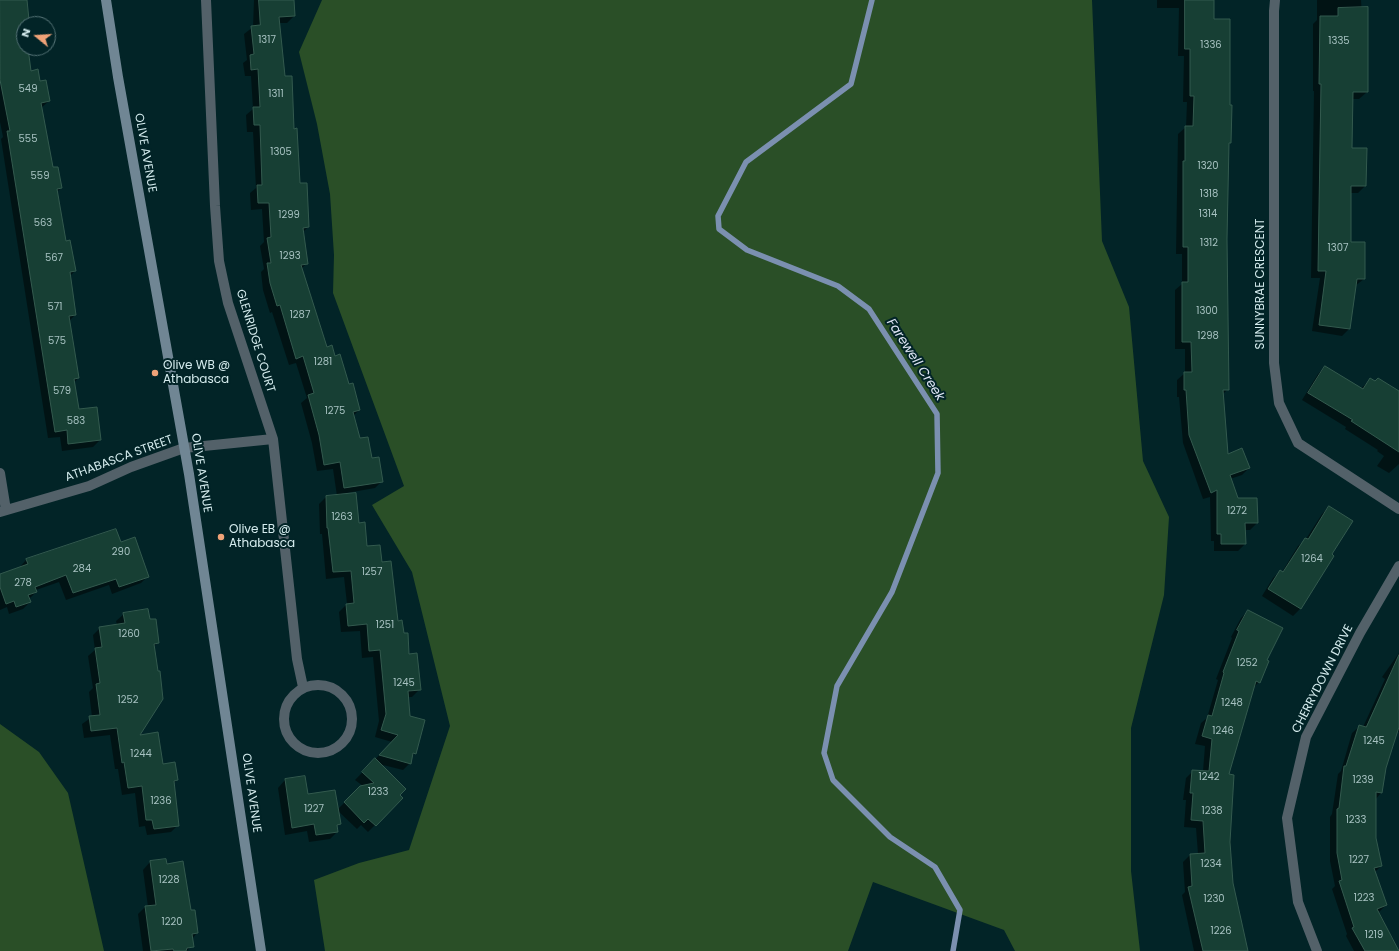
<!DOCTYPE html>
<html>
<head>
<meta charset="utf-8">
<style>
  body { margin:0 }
  #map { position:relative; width:1399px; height:951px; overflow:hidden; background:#022427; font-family:Poppins,sans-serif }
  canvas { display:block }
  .north { position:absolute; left:16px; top:16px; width:40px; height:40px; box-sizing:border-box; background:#022427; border:1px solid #567477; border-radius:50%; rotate:288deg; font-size:11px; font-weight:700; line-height:16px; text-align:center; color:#d5ecee }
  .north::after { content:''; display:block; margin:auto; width:14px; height:18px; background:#efa378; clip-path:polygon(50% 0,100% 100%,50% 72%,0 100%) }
</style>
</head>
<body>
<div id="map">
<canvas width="1399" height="951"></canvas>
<div class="north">N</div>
</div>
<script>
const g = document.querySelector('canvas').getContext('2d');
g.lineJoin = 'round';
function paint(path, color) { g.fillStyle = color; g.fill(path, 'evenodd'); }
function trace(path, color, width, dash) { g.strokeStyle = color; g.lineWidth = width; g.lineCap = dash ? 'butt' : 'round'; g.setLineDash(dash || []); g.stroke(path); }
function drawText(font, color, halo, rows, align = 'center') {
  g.font = font + ' Poppins,sans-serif'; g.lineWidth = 4; g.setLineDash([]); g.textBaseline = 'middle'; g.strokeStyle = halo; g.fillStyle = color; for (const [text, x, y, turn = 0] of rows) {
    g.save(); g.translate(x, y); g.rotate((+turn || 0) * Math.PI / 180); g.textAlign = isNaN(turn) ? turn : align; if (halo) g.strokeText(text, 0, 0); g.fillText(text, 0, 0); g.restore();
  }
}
paint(new Path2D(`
  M322 0H1092L1102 241 1129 307 1143 461 1169 517 1164 595 1131 728V871L1140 951H1015L1004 930 873 882 848 951H325L314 880 359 863 409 850 450 726 412 572 372 505 404 486 333 293 334 255 330 194 317 124 299 52Z
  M0 724 39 752 68 793 104 951H0Z`), '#2a4f27');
paint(new Path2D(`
  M0 0H26L28 19 24 24V48H27L30 72 39 82 49 101 41 108 52 169 61 188 57 192 65 242 75 271 70 276 75 315 69 321 78 378 74 383 78 410 100 440 93 447 62 451 60 437 48 438 1 139 3 137 0 122Z
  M254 0H294V16L287 23H279L284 77 293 130 299 184 308 227 302 233 306 264 301 269 327 348 335 357 359 410 353 416 360 439 382 481 375 488 341 494V496L358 524 366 548 381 563 397 622 420 689 412 697H407L415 753 411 757 410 763 403 770 379 764 402 798 368 832 361 825 357 829 337 810 340 824 336 827 337 832 330 839 309 842 307 831 285 835 278 788 285 780 304 777 307 795 337 810 360 787 363 786 355 780 392 742 375 737 379 721 373 657 362 658 360 631 341 632 339 612 347 604 344 577 326 579 322 534H320L319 504 326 497 337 496 333 469 317 471 312 443 301 403 307 398 296 363 289 365 272 312 270 313 263 290 261 272 264 269 260 246 264 242 262 209 251 210 250 193 256 188 253 132H247L246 115 253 109 251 76H245L243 63 247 60 244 34 253 27Z
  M1157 0H1213V20L1229 106 1230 143 1228 146 1226 239 1228 389 1222 395 1227 455 1249 468 1242 475 1230 479 1238 499 1257 523 1250 530H1244L1245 544 1238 551H1214V541H1211L1210 497 1203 499 1183 443 1179 397H1177V380L1185 373V349H1175V290L1182 284V254H1176L1178 134 1186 127 1187 102H1183L1184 56H1178L1179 8H1157Z
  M1317 0H1361L1367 92 1359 99H1352L1351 149H1366L1365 186 1358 193H1350V243L1364 279 1355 286 1349 329 1342 336 1312 331 1320 278H1311L1314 91H1313V24L1317 20Z
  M1325 367 1361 389 1370 379 1399 393V464L1389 473 1377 466 1384 456 1377 451 1378 450 1345 429 1346 427 1302 400 1318 374Z
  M1329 507 1331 555 1333 556 1300 609 1293 616 1262 596 1273 578 1280 571 1282 572 1298 546 1306 539 1322 514Z
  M115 530 120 544 148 576 141 583 112 594 109 585 66 600 59 582 36 590V592L29 599 30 602 23 609 9 614 7 607 0 610V575L19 568 26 560Z
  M1248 611 1265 661 1259 682 1252 689 1228 775 1232 883 1247 951H1194L1182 895 1185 892 1183 862 1190 855 1198 854 1196 828 1184 827 1186 800H1183L1186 778 1193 771H1203L1205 746 1195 744 1201 723 1207 718 1218 680 1216 679 1232 638 1231 637 1241 618Z
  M124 614 149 621 158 642 153 648 138 736 177 780 173 784 178 825 171 832 147 835 145 826 139 827 135 793 122 795 118 769H115L110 735 84 738 82 724 92 717 89 692 93 688 88 656 95 650 93 635 100 628 117 625 116 621Z
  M1399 653V732L1397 731 1385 767 1381 793 1375 800V838L1381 866 1374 873 1386 905 1379 912 1399 951H1354L1346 936 1347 934 1332 889 1335 886 1330 861V817L1332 814 1338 774 1341 771 1352 733 1360 726 1363 727 1385 679 1382 677Z
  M166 860V865L191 911 197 933 192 939V945L187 951H143L138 914 145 907H148L143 870 150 862Z`), '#0007');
trace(new Path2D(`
  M872 0 851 84 746 162 718 216 719 229 747 250 838 286 869 309 937 414 938 473 892 592 837 686 824 753 833 780 890 837 935 867 960 910 953 951`), '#7b90b0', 5.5);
const building = new Path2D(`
  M0 0H27L29 20H24V48H28L31 71 38 69 40 81 46 80 50 101 41 103 53 167H58L62 188 57 189 66 241 70 240 76 271 70 272 76 315 69 316 79 378 74 379 79 409 97 407 101 440 68 444 67 430 55 432 7 131H10L0 80Z
  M259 0H294L295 16 279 17 285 76H292L294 129 297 128 300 183H307L309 227 303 228 308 264 301 265 327 347 332 345 335 356 340 354 349 384 353 383 360 410 353 412 360 438 368 437 372 458 379 457 383 482 344 488 340 462 324 465 319 435 308 395 314 393 303 356 296 359 280 305 277 306 270 283 267 263H271L267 238 271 237 269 203H258L257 185H262L260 125H254L253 107H260L258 69 251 70 250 55 254 54 251 26 260 25Z
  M1185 0H1214V19H1230V105H1232L1231 143H1229L1227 239 1229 390H1223L1228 454 1242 448 1250 468 1230 475 1238 498H1257L1258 523H1245L1246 544H1221V534H1217V490L1211 493 1189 435 1186 390H1184V372H1192L1191 342H1182V282H1188V247H1183V161H1185V126H1193L1194 96H1190V49H1185Z
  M1368 7V92H1353L1352 148H1367L1366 186H1351V242H1365V279H1357L1350 329 1319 325 1326 271H1318L1321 84H1319L1320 16H1338V8Z
  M1325 366 1363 389 1370 378 1375 381 1378 378 1399 391V452L1351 421 1353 420 1308 393Z
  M356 493 359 523 365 522 367 546 380 545 382 562 391 561 398 621 402 620 404 633H408L409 654 417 653 421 690 408 691 410 716 425 720 416 754 413 753 411 764 379 755 398 735 381 730 386 714 380 650 369 651 367 624 348 626 346 604 354 603 351 571 333 572 328 528H327L326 496Z
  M1329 506 1353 521 1332 554 1334 556 1301 609 1268 589 1280 570 1283 572 1305 538 1308 539Z
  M116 529 121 542 135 537 149 577 119 587 116 579 73 593 66 575 35 587 37 592 28 595 31 602 16 607 14 601 6 604 0 587V574L28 564 26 559Z
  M148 609 150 619H156L159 643 154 644 158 671H160L163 699 140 735 158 732 163 764 175 762 178 780 174 781 179 826 154 829 152 820H146L142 786 128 788 124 762 122 763 117 728 91 731 89 716 100 715 96 684 100 683 95 648 102 647 99 627 125 623 123 613Z
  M1248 610 1283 628 1267 660 1269 661 1260 683 1256 681 1229 774 1234 775 1230 842 1233 883 1248 951H1203L1188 887 1192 886 1190 854 1205 853 1203 821 1191 820 1193 793H1190L1192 770 1209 771 1212 739 1202 736 1208 715 1212 716 1224 673 1223 672 1239 631 1237 630Z
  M1399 655V727L1386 768 1382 793 1376 792V838L1382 866 1374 868 1387 905 1377 909 1399 951H1365L1352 928 1354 927 1339 881 1342 880 1337 853V809L1339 808 1344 766H1346L1359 725 1366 727Z
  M375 758 406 789 400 795 403 798 376 826 368 819 364 823 344 802 360 786 374 783 362 772Z
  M305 776 308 794 335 790 341 824 337 825 338 832 316 835 314 824 292 828 285 779Z
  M166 859 167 864 183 861 191 910H195L198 933 192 934 194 947 187 948 186 951H174L173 949 151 951 145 906 156 905 150 861Z`);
paint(building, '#173f34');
trace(building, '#335a4e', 1);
trace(new Path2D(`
  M206 0 215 206 219 261 228 303 273 439 297 659 303 687
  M1275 0 1274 11V363L1279 403 1298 443 1399 509
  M0 473 6 510
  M0 512 89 486 131 467 184 448 273 439
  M284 719a34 34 0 1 1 68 0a34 34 0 1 1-68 0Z
  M1317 951 1298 902 1287 818 1306 737 1360 633 1399 566`), '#536169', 10);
trace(new Path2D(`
  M106 0 118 77 189 474 261 951`), '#708694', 10);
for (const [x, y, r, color] of [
  [155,373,4,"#efa378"],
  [221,537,4,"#efa378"]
]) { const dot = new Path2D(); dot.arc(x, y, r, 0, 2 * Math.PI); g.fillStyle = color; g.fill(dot); trace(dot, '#022427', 1.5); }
drawText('10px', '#a6c1c0', null, [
  ["1317",267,40],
  ["1335",1339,41],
  ["1336",1211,45],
  ["549",28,89],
  ["1311",276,94],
  ["555",28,139],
  ["1305",281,152],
  ["1320",1208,166],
  ["559",40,176],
  ["1318",1209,194],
  ["1314",1208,214],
  ["1299",289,215],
  ["563",43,223],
  ["1312",1209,243],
  ["1307",1338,248],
  ["1293",290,256],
  ["567",54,258],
  ["571",55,307],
  ["1300",1207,311],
  ["1287",300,315],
  ["1298",1208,336],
  ["575",57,341],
  ["1281",323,362],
  ["579",62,391],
  ["1275",335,411],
  ["583",76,421],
  ["1272",1237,511],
  ["1263",342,517],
  ["290",121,552],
  ["1264",1312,559],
  ["284",82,569],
  ["1257",372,572],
  ["278",23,583],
  ["1251",385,625],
  ["1260",129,634],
  ["1252",1247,663],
  ["1245",404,683],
  ["1252",128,700],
  ["1248",1232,703],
  ["1246",1223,731],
  ["1245",1374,741],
  ["1244",141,754],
  ["1242",1209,777],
  ["1239",1363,780],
  ["1233",378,792],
  ["1236",161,801],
  ["1227",314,809],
  ["1238",1212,811],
  ["1233",1356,820],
  ["1227",1359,860],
  ["1234",1211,864],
  ["1228",169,880],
  ["1223",1364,898],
  ["1230",1214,899],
  ["1220",172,922],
  ["1226",1221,931],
  ["1219",1374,935]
]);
drawText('12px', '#d5ecee', '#022427', [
  ["OLIVE AVENUE",145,153,80],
  ["SUNNYBRAE CRESCENT",1261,284,-90],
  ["GLENRIDGE COURT",255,341,73],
  ["ATHABASCA STREET",119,459,-20],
  ["OLIVE AVENUE",201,473,81],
  ["CHERRYDOWN DRIVE",1323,679,-63],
  ["OLIVE AVENUE",251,793,82]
]);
drawText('12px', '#d5ecee', '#022427', [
  ["Olive WB @",163,366],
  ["Athabasca",163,380],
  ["Olive EB @",229,530],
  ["Athabasca",229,544]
], 'left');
drawText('italic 13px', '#dde4f3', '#022427', [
  ["Farewell Creek",915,360,57]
]);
</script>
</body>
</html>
